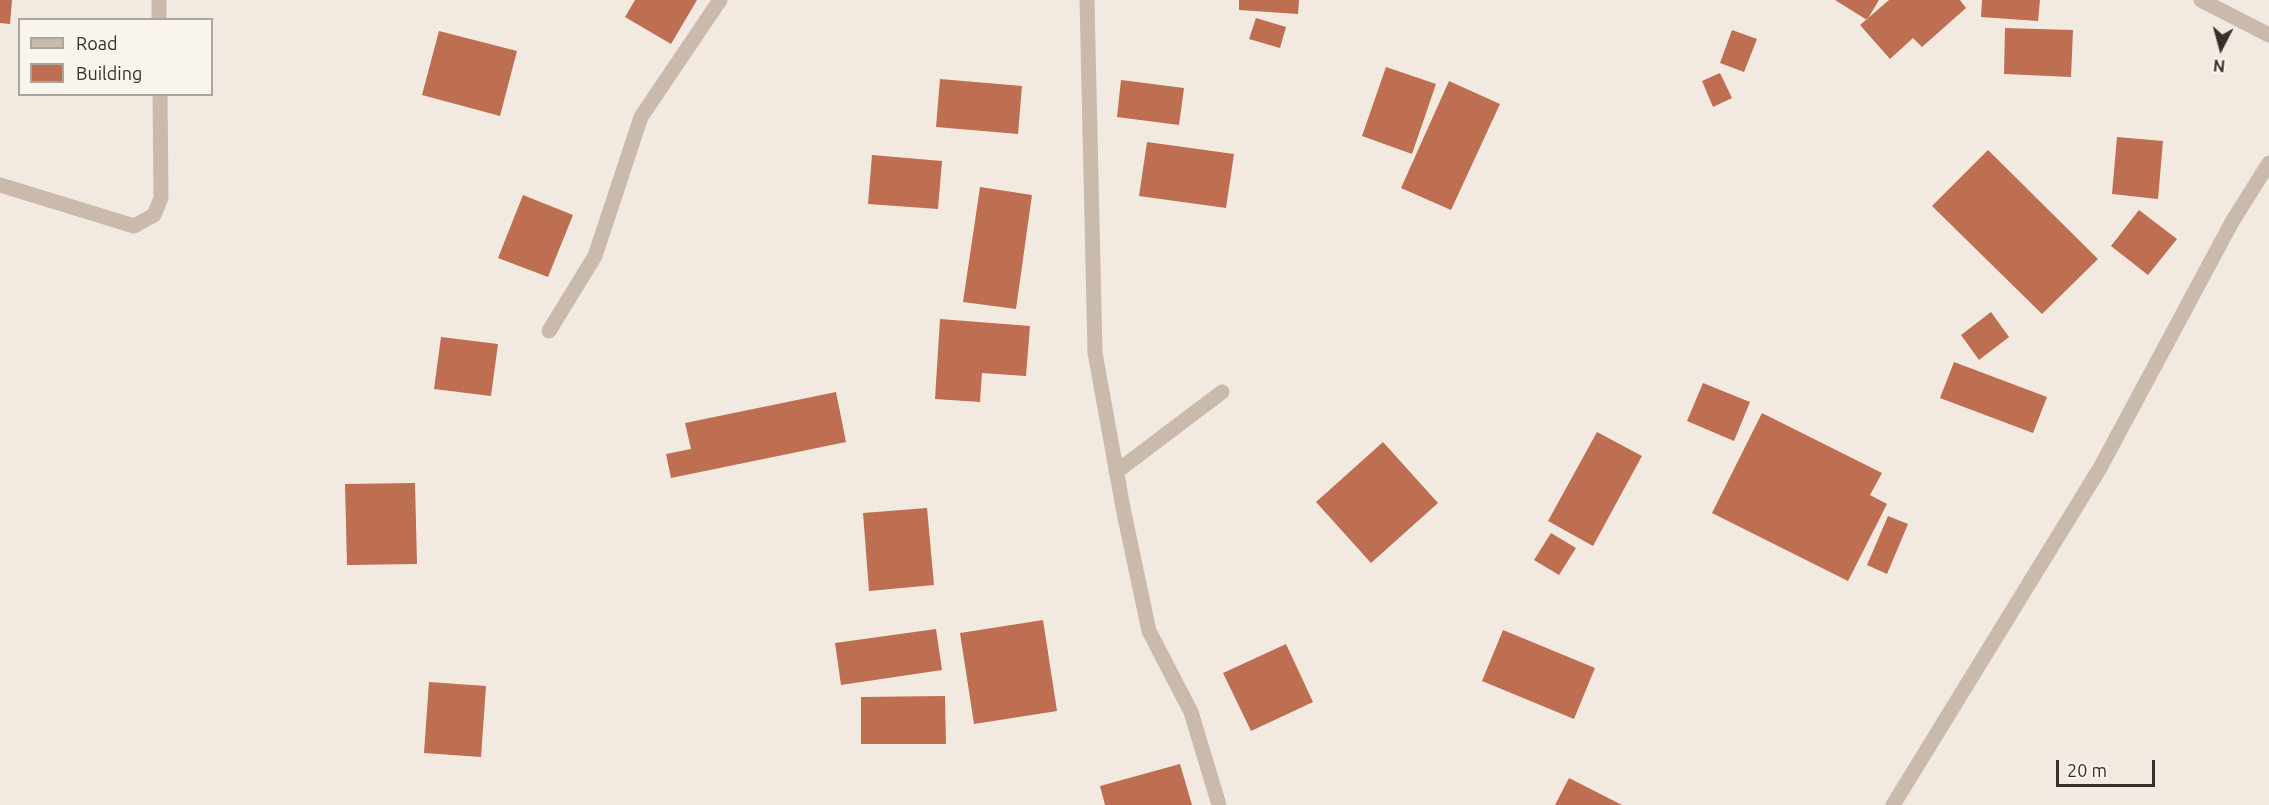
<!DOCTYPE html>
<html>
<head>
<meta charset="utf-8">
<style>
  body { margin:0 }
  #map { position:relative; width:2269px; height:805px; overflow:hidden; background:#f2eae0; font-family:Ubuntu,sans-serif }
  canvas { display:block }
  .legend { position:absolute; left:18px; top:18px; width:195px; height:78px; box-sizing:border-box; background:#f9f4ec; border:2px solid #aca59f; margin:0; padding:8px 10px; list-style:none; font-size:18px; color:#382f2b }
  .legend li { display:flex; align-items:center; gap:12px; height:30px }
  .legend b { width:30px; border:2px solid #aca59f }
  .north { position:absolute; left:2191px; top:18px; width:60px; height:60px; -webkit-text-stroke:4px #f9f4ec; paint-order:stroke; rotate:186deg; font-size:16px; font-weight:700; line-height:24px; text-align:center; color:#382f2b }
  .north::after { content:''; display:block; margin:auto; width:21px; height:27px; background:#382f2b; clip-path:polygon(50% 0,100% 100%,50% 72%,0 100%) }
  .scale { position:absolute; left:2056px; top:760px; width:99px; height:27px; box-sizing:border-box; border:3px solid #382f2b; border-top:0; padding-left:8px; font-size:18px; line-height:21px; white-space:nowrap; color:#382f2b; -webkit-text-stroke:4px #f9f4ec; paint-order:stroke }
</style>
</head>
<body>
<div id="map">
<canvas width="2269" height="805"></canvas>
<ul class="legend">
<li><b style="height:8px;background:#c9baac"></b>Road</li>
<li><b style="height:16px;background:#be6e51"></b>Building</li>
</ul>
<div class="north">N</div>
<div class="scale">20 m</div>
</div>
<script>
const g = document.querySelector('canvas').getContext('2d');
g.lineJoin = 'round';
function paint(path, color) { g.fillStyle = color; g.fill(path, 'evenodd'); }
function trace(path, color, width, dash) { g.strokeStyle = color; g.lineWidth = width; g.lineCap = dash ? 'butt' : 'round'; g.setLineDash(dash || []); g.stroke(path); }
paint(new Path2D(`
  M0 0H12L10 24 0 23Z
  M635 0H697L671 44 625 17Z
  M1239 0H1299L1298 14 1239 10Z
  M1835 0H1879L1867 20Z
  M1889 0H1960L1966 8 1922 47 1913 38 1890 59 1860 25Z
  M1982 0H2040L2038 21 1981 17Z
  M1256 18 1286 27 1280 48 1249 39Z
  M2005 28 2073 30 2071 77 2004 74Z
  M1732 30 1757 39 1744 72 1720 63Z
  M439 31 517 51 500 116 422 95Z
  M1386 67 1436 84 1412 154 1362 136Z
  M1720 73 1732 98 1713 107 1702 81Z
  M940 79 1022 86 1018 134 936 127Z
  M1121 80 1184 88 1179 125 1117 117Z
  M1449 81 1500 104 1451 210 1401 188Z
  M2117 137 2163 141 2158 199 2112 194Z
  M1147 142 1234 154 1226 208 1139 196Z
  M1988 150 2098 259 2042 314 1932 206Z
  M872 155 942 161 938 209 868 204Z
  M980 187 1032 195 1016 309 963 302Z
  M523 195 573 215 548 277 498 258Z
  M2139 210 2177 239 2148 275 2111 246Z
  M1991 312 2009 337 1979 360 1961 335Z
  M940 319 1030 326 1026 376 982 373 980 402 935 399Z
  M441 337 498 344 491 396 434 389Z
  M1954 362 2047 397 2033 433 1940 398Z
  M1703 383 1750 402 1734 441 1687 421Z
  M836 392 846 442 671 478 666 454 691 449 685 423Z
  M1762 413 1882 473 1870 495 1887 504 1848 581 1712 513Z
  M1597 432 1642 456 1593 546 1548 521Z
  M1383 442 1438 503 1371 563 1316 502Z
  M415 483 417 564 347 565 345 484Z
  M927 508 934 585 869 591 863 513Z
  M1888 516 1908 524 1887 574 1867 565Z
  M1551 533 1576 548 1559 575 1534 560Z
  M1043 620 1057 711 974 724 960 633Z
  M936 629 942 670 841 685 835 643Z
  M1503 630 1595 668 1574 719 1482 681Z
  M1286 644 1313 702 1251 731 1223 673Z
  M429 682 486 686 481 757 424 753Z
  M945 696 946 744H861V697Z
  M1180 764 1192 805H1105L1100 786Z
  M1569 778 1622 805H1555Z`), '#be6e51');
trace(new Path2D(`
  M159 0V20
  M1087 0 1095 353 1124 513 1149 631 1191 712 1219 805
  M2201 0 2269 35
  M0 185 134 226 154 215 161 198 160 94
  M549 331 595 256 641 117 720 0
  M1116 472 1222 392
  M1893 805 2100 468 2232 222 2269 163`), '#c9baac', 15);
</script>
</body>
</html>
